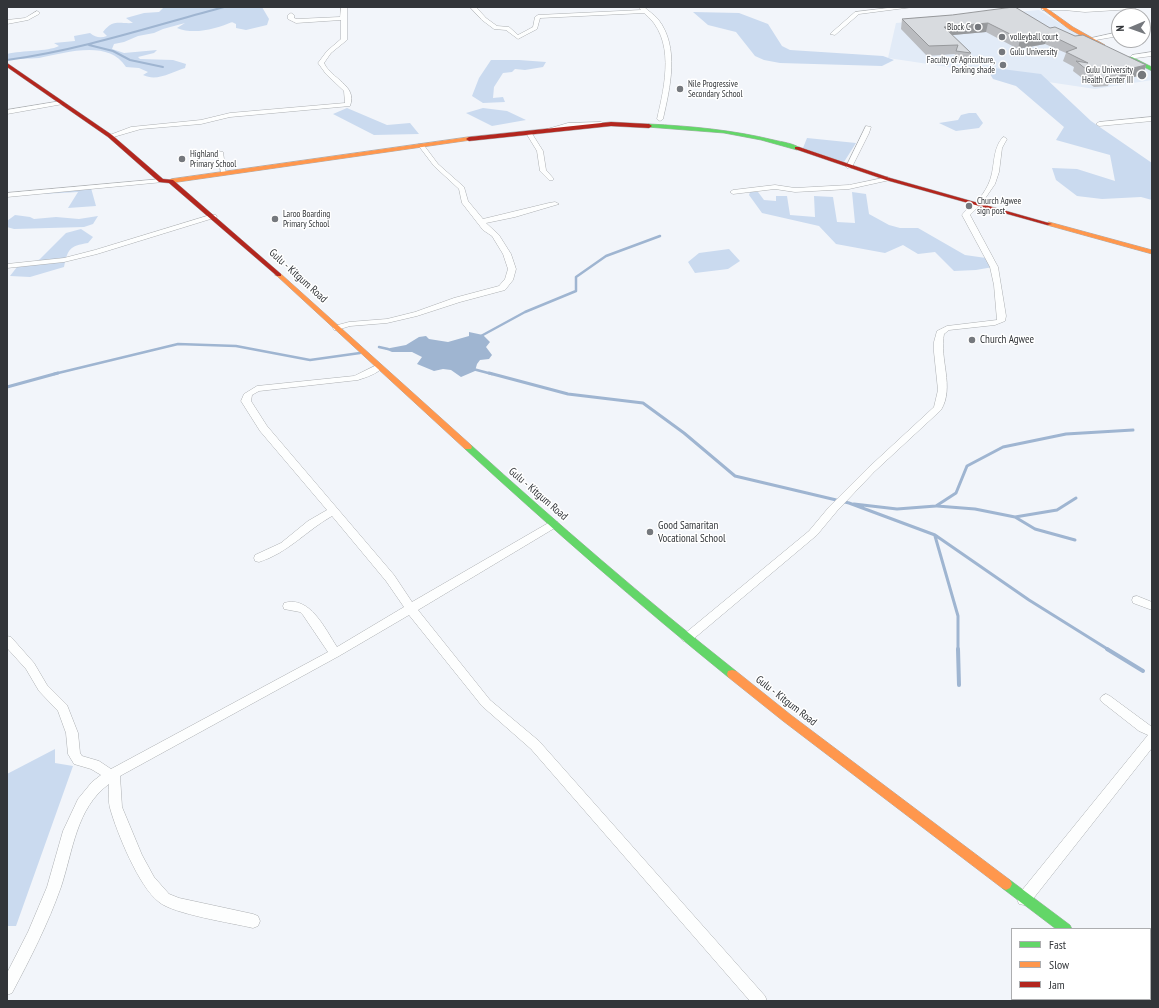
<!DOCTYPE html>
<html>
<head>
<meta charset="utf-8">
<style>
  body { margin:0 }
  #map { position:relative; width:1159px; height:1008px; overflow:hidden; background:#f2f5fa; font-family:"PT Sans Narrow",sans-serif }
  canvas { display:block }
  .frame { position:absolute; inset:0; border:8px solid #323539; pointer-events:none }
  .legend { position:absolute; left:1011px; top:928px; width:140px; height:72px; box-sizing:border-box; background:#fff; border:1px solid #adaeb0; margin:0; padding:5px 7px; list-style:none; font-size:12px; color:#323539 }
  .legend li { display:flex; align-items:center; gap:8px; height:20px }
  .legend b { width:20px; border:1px solid #adaeb0 }
  .north { position:absolute; left:1111px; top:8px; width:40px; height:40px; box-sizing:border-box; background:#fff; border:1px solid #adaeb0; border-radius:50%; rotate:268deg; font-size:11px; font-weight:700; line-height:16px; text-align:center; color:#323539 }
  .north::after { content:''; display:block; margin:auto; width:14px; height:18px; background:#75787d; clip-path:polygon(50% 0,100% 100%,50% 72%,0 100%) }
</style>
</head>
<body>
<div id="map">
<canvas width="1159" height="1008"></canvas>
<div class="frame"></div>
<ul class="legend">
<li><b style="height:5px;background:#63d668"></b>Fast</li>
<li><b style="height:5px;background:#ff974d"></b>Slow</li>
<li><b style="height:5px;background:#b3261e"></b>Jam</li>
</ul>
<div class="north">N</div>
</div>
<script>
const g = document.querySelector('canvas').getContext('2d');
g.lineJoin = 'round';
function paint(path, color) { g.fillStyle = color; g.fill(path, 'evenodd'); }
function trace(path, color, width, dash) { g.strokeStyle = color; g.lineWidth = width; g.lineCap = dash ? 'butt' : 'round'; g.setLineDash(dash || []); g.stroke(path); }
function drawText(font, color, halo, rows, align = 'center') {
  g.font = font + ' "PT Sans Narrow",sans-serif'; g.lineWidth = 3; g.setLineDash([]); g.textBaseline = 'middle'; g.strokeStyle = halo; g.fillStyle = color; for (const [text, x, y, turn = 0] of rows) {
    g.save(); g.translate(x, y); g.rotate((+turn || 0) * Math.PI / 180); g.textAlign = isNaN(turn) ? turn : align; if (halo) g.strokeText(text, 0, 0); g.fillText(text, 0, 0); g.restore();
  }
}
paint(new Path2D(`
  M1039 10 1070 30 1152 70V80L1095 89 888 58 896 23Z`), '#e2ebf7');
paint(new Path2D(`
  M164 7H262L269 19 267 25 246 30 236 28V24L226 19 232 22C216 29 194 35 177 28L185 23 163 29 154 33 138 36 124 42 114 44 112 49 124 53 157 50 154 53 138 57 140 59 173 60 186 64 185 68C172 72 157 82 143 75L148 72 139 68 126 67C108 39 66 53 39 58 29 59 18 58 8 60L7 54C23 50 47 52 59 46L54 43 75 41 74 36 90 33C96 38 101 38 107 36L103 32C113 19 119 24 133 23L126 18 144 13 159 12Z
  M693 12 739 13 768 24 782 46 790 50 883 56 894 60 882 66 780 63 764 60 755 56 736 32 708 25Z
  M491 60H519L546 62 543 67 525 70 515 69 512 72 503 73 494 87 493 98 503 97 505 102 483 103 472 96 479 78Z
  M986 67 1041 74 1091 121 1152 163V200L1141 197 1102 199 1077 196 1056 180 1052 168 1077 169 1115 181 1110 155 1056 140 1064 127 1016 86 993 79Z
  M347 108 387 125 410 123 419 134 374 135 333 114Z
  M483 108 507 111 526 120 492 126 466 113Z
  M969 113H976L983 123 979 128 956 131 939 123 958 120 961 115Z
  M807 138 856 143 844 162 803 148Z
  M91 188 96 206 68 208 78 192 42 194 45 190Z
  M751 190 758 192 764 200 776 201V196H787L790 215 815 217 814 196 833 197 837 222 855 223 852 192 866 194 869 214 889 225 900 228H918L965 255 986 258 993 267 976 270 954 271 935 252 918 254 903 245 885 253 836 244 819 226 762 213 749 195Z
  M15 215 30 217 34 219 56 217 79 219 98 216 93 224 84 227 14 229 7 227V221Z
  M81 229 93 237 88 243C69 246 68 249 64 267L30 277 10 276 17 267 30 265 40 259 66 233Z
  M729 249 740 261 728 269 695 273 688 262 699 253Z
  M55 749V763L73 766 16 926H7V774Z`), '#cadaef');
paint(new Path2D(`
  M469 332 483 335 490 342 486 347 492 355 489 359 480 360 477 364 475 371 461 377 451 370 443 369 434 371 417 364 422 357 412 352H392L385 349 406 345 419 337 426 336 429 339 448 342 469 336Z`), '#9fb5d1');
trace(new Path2D(`
  M89 45 113 51 130 60 163 67
  M7 60C81 50 153 26 224 7`), '#9fb5d1', 2);
trace(new Path2D(`
  M481 336 525 312 576 291V277L606 256 660 236
  M379 347 388 349
  M473 369 492 374
  M54 374 178 344 236 346 310 360 360 353`), '#9fb5d1', 2.5);
trace(new Path2D(`
  M489 373 568 394 643 403 684 433 735 476 849 503 935 535 1029 600 1109 650
  M7 387 58 373
  M854 504 897 509 936 506 956 493 967 466 1003 447 1066 434 1133 430
  M937 506 975 509 1015 517 1035 529 1075 540
  M1015 517 1057 510 1076 498
  M935 536 958 616V650`), '#9fb5d1', 3);
trace(new Path2D(`
  M958 649 959 685
  M1107 649 1143 671`), '#9fb5d1', 4);
const street = new Path2D(`
  M341 7H347V40L331 53 324 63C331 79 358 85 350 106L230 117 201 124 141 129 110 138 107 136 131 127 201 120 230 113 345 103 344 91 326 74 318 63 327 51 341 39V20L296 23 288 19V15L291 13 294 15V18L297 19 340 17Z
  M470 7H476L486 18 497 26 509 27 518 35 533 27 535 17 538 15 641 10 638 7H644C649 11 654 15 658 19 680 47 670 88 663 119L660 121 657 119C665 85 676 38 644 13L540 18 537 29 518 39 506 30 494 29 482 20Z
  M896 7H913L859 14 835 35 830 34 855 12Z
  M1044 7H1137L1134 9 1085 12 1064 10H1042V8Z
  M37 11 40 13 39 14 28 20 7 24V20L25 18Z
  M1119 32V36L1090 41 1087 39Z
  M1152 52V56L1136 58 1132 61 1129 59 1132 55Z
  M61 101 63 102V104L7 114V110Z
  M1152 117V121L1099 126 1096 124 1099 122Z
  M601 122 603 123V125L568 127 547 132 544 130 568 123Z
  M866 126 871 127 869 133 852 167 847 168 846 167Z
  M527 132H531L543 151 546 170 553 178V180H549L540 171 537 151 526 133Z
  M1004 137 1007 139 1002 148 999 172 995 184 982 203 970 215 998 267 1006 316 1005 321 995 325 949 330 944 334C939 359 955 387 941 410L874 472 837 511 817 535 691 641 687 642 683 641 681 638 683 635 809 531 829 507 868 468 934 407 938 390 934 352V342L937 331 947 326 997 320 994 285 990 267 962 215C966 209 971 207 976 202 981 197 985 191 988 185 996 169 991 152 1002 138Z
  M419 144H423L438 164 464 187 468 201 483 219 549 203 555 202 559 204 515 217 486 223 499 235 511 254 516 269 513 280 505 290 460 302 417 316 387 323 350 326 337 330H334L333 328 334 326 349 322 387 319 415 312 454 298 499 286 505 279 508 269 503 254 492 236 483 230 462 203 459 189 434 166 418 145Z
  M218 151 223 152 226 174 221 173Z
  M888 177 891 179 890 180 849 189 795 192 775 189 733 194 730 192 733 190 775 185 795 188 849 185Z
  M161 179 164 181 163 182 7 197V193Z
  M210 215H216L217 217 97 254 64 262 7 268V264L64 258 95 250Z
  M379 364 383 367C377 374 367 377 358 380L259 391 252 395 251 401 267 426 394 575 412 602 550 522H558L559 524 558 526 418 610 490 700 539 741 765 996 767 1001H750L531 749 482 706 409 615 339 656 120 776 122 807 142 855 154 877 169 894 179 898 253 914 258 916 260 921 258 926 253 928C232 923 173 914 159 902 139 887 117 833 110 808 108 801 109 791 109 784 76 808 73 851 61 887 48 924 30 959 12 993L7 995V973L28 932 47 887 63 831 78 799 92 782 101 775 91 769 74 764 68 754 66 733 58 711 39 691 26 669 7 648V636L11 637 34 663 47 685 67 705 78 733 80 753 82 756 99 761 111 769 328 652 303 615 300 612 284 609 283 606 284 603C310 595 325 629 337 647L404 607 386 581 332 516C307 530 288 553 259 562L255 561 254 558 255 555 281 543 308 521 327 510 260 431 241 401 244 394 257 386 354 376Z
  M1137 596 1152 602V610L1133 603 1132 600 1133 597Z
  M1106 694 1110 696 1152 727V748L1029 904 1024 905 1019 904 1017 899 1019 894 1148 735 1139 731 1102 702 1100 699 1102 696Z`);
const fast = new Path2D(`
  M1128 57H1132L1152 67V71L1128 59Z
  M649 124C691 126 733 130 774 140 782 142 793 143 800 148L797 150 761 140 724 133 647 127 646 126Z
  M468 444 471 445C557 523 645 599 736 671L737 674 736 677 732 678 728 677C638 604 550 527 465 449L464 447 465 445Z
  M1006 878 1010 880 1070 925 1072 929H1056L1002 888 1000 884 1002 880Z`);
const slow = new Path2D(`
  M1040 7H1045L1073 27 1105 45 1100 46 1069 29Z
  M469 137 471 138V140L171 183 168 181 171 179Z
  M1049 222 1152 250V254L1047 225 1046 224Z
  M279 273 281 274 471 445 472 447 471 449H465L277 276 275 275Z
  M732 670 736 671 791 715 1010 880 1012 884 1010 888 1006 890 1002 888 783 721 728 677 727 674 728 671Z`);
const jam = new Path2D(`
  M7 63 112 135 163 179 173 180 281 274V276H277L169 183 159 182 108 137 7 67Z
  M611 122 649 124 652 126 649 128 611 126 469 141 466 139 469 137Z
  M795 147H799L890 178 1052 224 1047 225 886 180 795 149Z
  M1150 985 1152 986V1000L1150 999Z`);
trace(street, '#acafb2', 1);
trace(fast, '#acafb2', 1);
trace(slow, '#acafb2', 1);
trace(jam, '#acafb2', 1);
paint(street, '#fdfefe');
paint(fast, '#63d668');
paint(slow, '#ff974d');
paint(jam, '#b3261e');
paint(new Path2D(`
  M952 15 1050 28 1075 36 1146 65 1143 75 1119 80 1118 82 1109 83 1108 86 1094 87 1073 71 1074 67 1063 61 1066 53 1045 44 1018 49 986 32 952 35 971 53 969 63 954 61 955 54 927 56 901 29 902 19Z`), '#babcc0');
paint(new Path2D(`
  M988 23 986 32 942 36 944 27Z
  M1048 34 1045 44 1018 49 1020 39Z
  M1146 65 1143 75 1119 80 1121 72 1120 71Z`), '#97999c');
const building = new Path2D(`
  M1015 7 1050 28 1055 27 1075 36 1083 35 1146 65 1120 71 1121 72 1106 73 1111 77 1097 78 1076 61 1088 63 1066 52 1077 48 1048 34 1020 39 988 23 944 27 971 53 956 51 958 45 929 46 902 19 952 15Z`);
paint(building, '#d8dbdf');
trace(building, '#97999c', 1);
for (const [x, y, r, color] of [
  [978,27,4,"#75787d"],
  [1002,37,4,"#75787d"],
  [1002,52,4,"#75787d"],
  [1003,65,4,"#75787d"],
  [1142,75,5,"#75787d"],
  [680,89,4,"#75787d"],
  [182,159,4,"#75787d"],
  [969,206,4,"#75787d"],
  [275,219,4,"#75787d"],
  [972,340,4,"#75787d"],
  [650,532,4,"#75787d"]
]) { const dot = new Path2D(); dot.arc(x, y, r, 0, 2 * Math.PI); g.fillStyle = color; g.fill(dot); trace(dot, '#fff', 1.5); }
drawText('9px', '#323539', '#fff', [
  ["Block C",970,27,"right"],
  ["volleyball court",1010,37],
  ["Gulu University",1010,52],
  ["Faculty of Agriculture,",995,60,"right"],
  ["Parking shade",995,70,"right"],
  ["Gulu University",1133,70,"right"],
  ["Health Center III",1133,80,"right"],
  ["Nile Progressive",688,84],
  ["Secondary School",688,94],
  ["Highland",190,154],
  ["Primary School",190,164],
  ["Church Agwee",977,201],
  ["sign post",977,211],
  ["Laroo Boarding",283,214],
  ["Primary School",283,224]
], 'left');
drawText('11px', '#323539', '#fff', [
  ["Gulu - Kitgum Road",298,276,42],
  ["Gulu - Kitgum Road",538,494,41],
  ["Gulu - Kitgum Road",786,701,38]
]);
drawText('11px', '#323539', '#fff', [
  ["Church Agwee",980,340],
  ["Good Samaritan",658,526],
  ["Vocational School",658,539]
], 'left');
</script>
</body>
</html>
